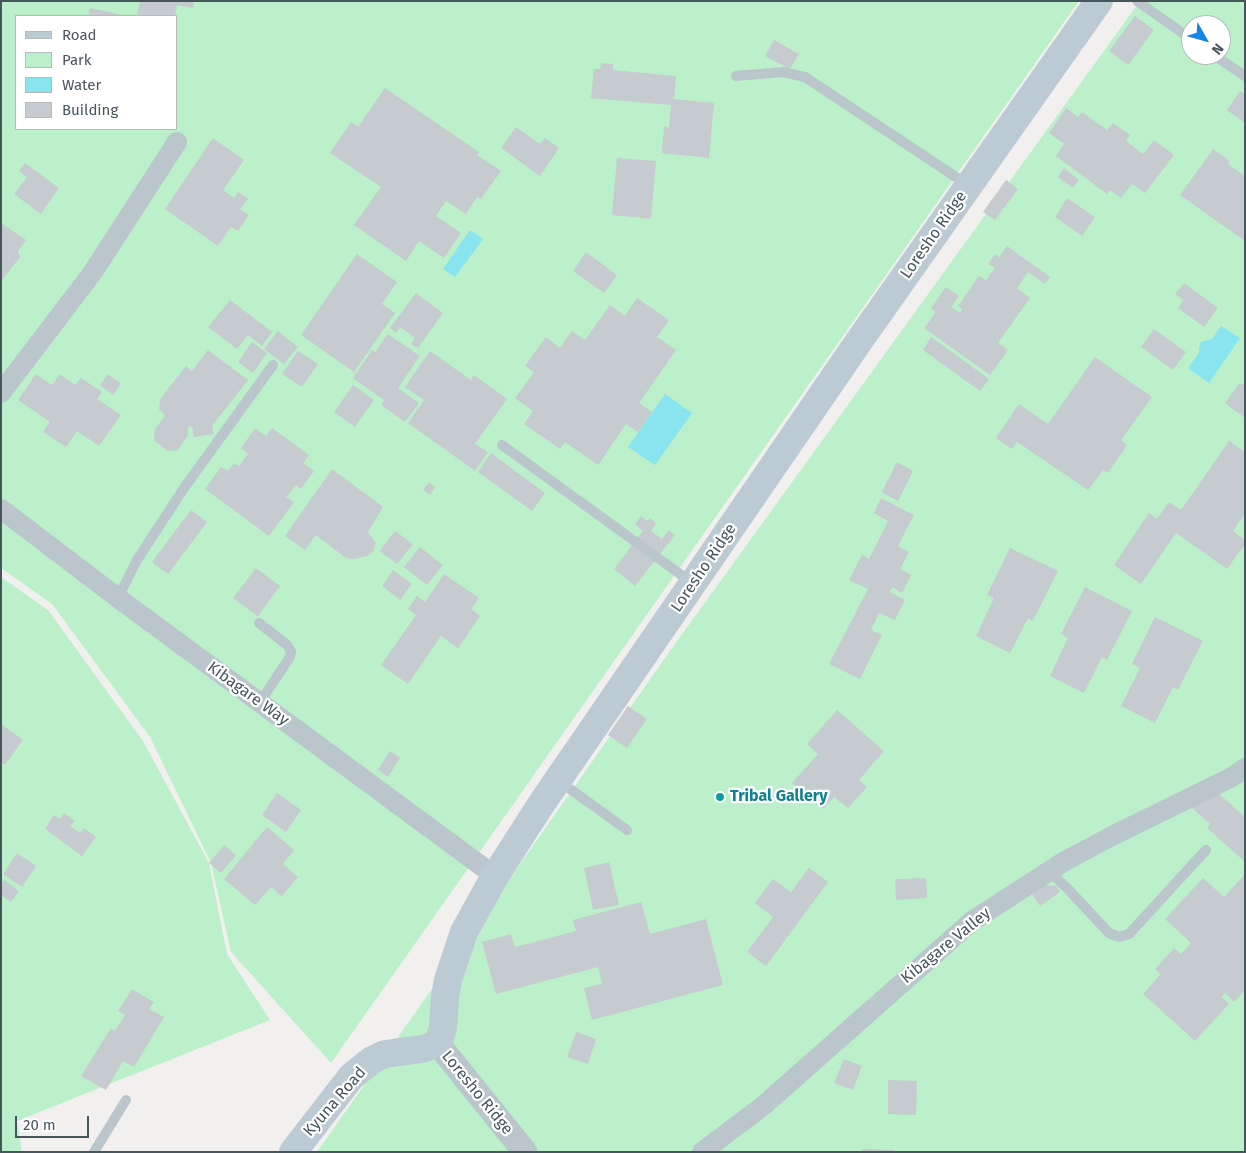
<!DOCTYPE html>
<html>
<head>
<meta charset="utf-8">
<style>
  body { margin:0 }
  #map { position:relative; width:1246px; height:1153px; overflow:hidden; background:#f2efef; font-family:"Fira Sans",sans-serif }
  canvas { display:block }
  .frame { position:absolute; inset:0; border:2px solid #47555d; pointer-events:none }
  .legend { position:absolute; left:15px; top:15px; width:162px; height:115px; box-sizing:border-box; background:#fff; border:1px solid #b5bbbe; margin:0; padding:6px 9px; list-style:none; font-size:15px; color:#47555d }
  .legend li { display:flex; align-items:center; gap:10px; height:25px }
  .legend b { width:25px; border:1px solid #b5bbbe }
  .north { position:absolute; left:1181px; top:15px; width:50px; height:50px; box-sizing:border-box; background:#fff; border:1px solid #b5bbbe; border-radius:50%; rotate:128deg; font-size:14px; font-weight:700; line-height:20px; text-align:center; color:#47555d }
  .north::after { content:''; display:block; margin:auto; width:18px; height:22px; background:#1486e6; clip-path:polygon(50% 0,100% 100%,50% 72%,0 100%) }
  .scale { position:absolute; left:15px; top:1116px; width:74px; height:22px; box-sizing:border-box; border:2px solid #47555d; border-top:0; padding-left:6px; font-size:15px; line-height:18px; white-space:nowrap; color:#47555d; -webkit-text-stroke:4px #fff; paint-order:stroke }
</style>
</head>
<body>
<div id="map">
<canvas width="1246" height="1153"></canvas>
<div class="frame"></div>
<ul class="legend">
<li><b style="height:6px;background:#bccad3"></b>Road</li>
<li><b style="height:14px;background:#bcf0cb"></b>Park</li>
<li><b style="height:14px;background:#88e4ee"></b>Water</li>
<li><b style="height:14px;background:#c6cbcf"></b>Building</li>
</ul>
<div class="north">N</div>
<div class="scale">20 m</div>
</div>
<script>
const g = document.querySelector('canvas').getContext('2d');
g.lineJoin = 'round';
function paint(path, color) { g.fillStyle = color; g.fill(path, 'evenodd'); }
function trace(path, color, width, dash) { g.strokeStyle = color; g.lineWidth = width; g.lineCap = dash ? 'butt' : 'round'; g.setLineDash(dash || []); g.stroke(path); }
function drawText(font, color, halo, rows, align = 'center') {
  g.font = font + ' "Fira Sans",sans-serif'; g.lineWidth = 4.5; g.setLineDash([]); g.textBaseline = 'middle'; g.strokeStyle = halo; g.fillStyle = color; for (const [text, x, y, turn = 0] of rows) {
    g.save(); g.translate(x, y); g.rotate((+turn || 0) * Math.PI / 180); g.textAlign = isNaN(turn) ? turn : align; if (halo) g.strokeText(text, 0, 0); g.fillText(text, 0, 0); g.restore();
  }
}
paint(new Path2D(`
  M1 1H1079L331 1063 231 952 211 863 150 737 52 604 1 568ZM16 16H176V129H16Z
  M1140 1H1245V1152H317L675 644ZM1191 25H1221V55H1191Z
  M1 577 48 610 143 741 209 863 227 954 270 1020 17 1121 22 1152H1Z`), '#bcf0cb');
paint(new Path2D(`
  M470 230 483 239 455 277 443 269Z
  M1221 326 1240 338 1209 383 1188 368 1199 353V347L1201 342 1212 339Z
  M665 394 692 413 655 465 628 447Z`), '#88e4ee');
paint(new Path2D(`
  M140 1H194L193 8 177 5 175 16H137Z
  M90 8 119 14V16H88Z
  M1135 16 1154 30 1128 65 1109 51Z
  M774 40 799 54 790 69 765 56Z
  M601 63 613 64V70L676 76 674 99 714 103 709 158 662 153 664 126 669 128 671 105 591 98 594 69H600Z
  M385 88 479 152 477 155 501 171 481 199 477 197 466 214 446 201 436 216 461 233 444 258 419 241 406 261 354 225 381 187 330 153 351 122 358 127Z
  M1240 91 1245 94V123L1227 110Z
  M1066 108 1078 117 1082 112 1107 130 1113 123 1130 135 1126 141 1143 154 1154 140 1174 155 1145 193 1132 184 1121 198 1110 190 1107 194 1056 156 1064 144 1049 133Z
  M516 127 540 144 545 138 559 148 540 176 501 148Z
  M213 138 244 160 223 190 234 198 238 192 248 199 240 209 249 215 238 231 231 227 218 246 165 209Z
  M1213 149 1230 161 1228 164 1245 176V241L1180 195Z
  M617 158 656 161 651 219 612 215Z
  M25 163 59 188 41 214 14 194 27 177 19 171Z
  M1064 168 1079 180 1073 188 1058 177Z
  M1006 180 1018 189 995 220 983 212Z
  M1067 198 1095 217 1082 236 1055 217Z
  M1 223 26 240 18 251 20 257 1 281Z
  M1007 246 1050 277 1045 284 1028 272 1017 288 1030 298 998 343 1008 350 990 375 924 328 936 312 931 308 946 287 959 296 951 307 960 313 962 309 958 306 979 276 986 280 995 268 988 264 995 254 999 257Z
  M586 252 617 275 604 293 573 271Z
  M357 254 397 282 382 304 395 313 354 372 301 335Z
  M1184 283 1218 308 1204 327 1178 308 1184 300 1175 294Z
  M416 293 443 313 418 348 411 344 415 338 400 327 396 333 390 328Z
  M637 298 669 320 657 337 676 350 639 403 652 412 638 432 626 424 598 465 565 442 560 449 524 424 533 411 515 398 534 372 525 366 546 337 560 348 572 331 585 340 610 305 625 316Z
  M230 300 272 332 262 346 248 335 237 349 208 327Z
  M1154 329 1186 352 1173 370 1141 347Z
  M278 331 298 347 284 364 264 349Z
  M388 334 420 356 398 388 419 403 405 422 381 405 384 400 353 378 372 350 375 352Z
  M931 337 989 379 980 391 923 350Z
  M252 342 267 353 253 373 238 362Z
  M208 350 248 380 212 426 214 434 194 437 192 427 188 426V435L178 450 167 451 154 440 155 429 165 416 159 409 160 399 186 366 192 371Z
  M298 351 318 364 302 387 282 374Z
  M430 351 471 380 474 375 507 399 475 444 488 452 475 471 408 423 424 400 405 387Z
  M1095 357 1152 397 1121 440 1127 445 1108 473 1103 470 1088 490 1017 442 1012 449 996 438 1019 404 1048 424Z
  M36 374 52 385 60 374 75 385 81 378 102 392 97 399 121 415 99 446 77 431 66 447 43 432 50 422 18 400Z
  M108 374 121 384 113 395 100 385Z
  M1240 383 1245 386V418L1225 403Z
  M353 385 374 400 355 427 334 412Z
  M255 428 266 436 272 428 309 455 303 463 314 471 301 489 296 485 286 497 294 502 269 536 205 489 221 467 228 471 234 463 239 466 248 454 241 448Z
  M1229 441 1245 452V513L1233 531 1245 540V544L1227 569 1176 533 1141 584 1114 565 1149 513 1157 519 1169 502 1181 510Z
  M491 453 545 493 532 511 478 472Z
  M897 462 913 471 898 501 882 492Z
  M332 469 383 507 368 532 376 543 373 552 367 556 354 559 346 558 316 535 305 550 285 536Z
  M429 482 435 487 430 495 423 490Z
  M881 498 914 515 898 546 909 552 900 569 911 575 902 593 892 587 890 592 905 600 895 620 879 613 871 630 882 635 860 679 829 664 868 589 849 580 862 555 869 559 888 521 874 513Z
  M191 510 207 522 168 574 152 562Z
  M641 516 647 521 650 518 656 523 651 531 662 539 669 530 675 535 635 586 614 569 643 531 635 524Z
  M395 531 413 544 397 564 380 551Z
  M420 547 443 565 427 585 404 567Z
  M1010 548 1058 571 1033 621 1028 618 1010 653 976 636 994 598 987 595Z
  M256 568 280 586 258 616 233 598Z
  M393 570 412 584 400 600 382 586Z
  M444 574 479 598 471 609 480 616 458 648 441 636 408 684 381 665 416 615 408 609 417 596 425 602Z
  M1085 587 1132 611 1107 660 1102 657 1084 693 1050 676 1068 638 1061 634Z
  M1155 617 1203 641 1178 690 1173 687 1155 723 1121 706 1140 668 1132 664Z
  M628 706 647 719 627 748 608 735Z
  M837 710 884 751 859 780 867 787 848 808 834 797 823 809 792 783 818 754 807 744Z
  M1 724 23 740 5 765 1 762Z
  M390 751 400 758 388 777 378 770Z
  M1217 792 1245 817V862L1207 828 1210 824 1192 808Z
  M277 793 301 810 286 832 262 815Z
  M64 813 75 821 70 826 80 833 84 828 96 837 82 856 45 829 54 815 60 819Z
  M267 827 294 850 283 864 298 877 282 896 271 887 255 905 224 879Z
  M224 845 236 855 221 873 209 863Z
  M17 853 36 866 22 887 3 874Z
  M609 862 619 905 593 910 584 868Z
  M809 868 828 882 766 966 747 952 773 917 755 903 773 879 791 892Z
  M1245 874V990L1234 1002 1225 993 1222 997 1229 1004 1195 1041 1143 994 1161 974 1155 969 1174 948 1181 954 1191 943 1165 919 1203 878 1224 897Z
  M926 878 927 898 896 900 895 879Z
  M4 880 19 891 11 902 1 895V884Z
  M1045 885 1056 886 1060 892 1040 906 1032 894Z
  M641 902 650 934 706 919 723 985 592 1020 584 988 602 984 598 967 496 994 482 942 511 934 515 947 576 931 573 920Z
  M132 989 154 1002 149 1009 164 1017 134 1067 123 1061 106 1090 81 1076 111 1028 115 1031 125 1015 118 1011Z
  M576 1032 596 1039 588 1064 567 1057Z
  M844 1059 862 1066 853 1090 834 1083Z
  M888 1080 917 1081 916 1115 888 1114Z
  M862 1149 894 1150V1152H862Z`), '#c6cbcf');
trace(new Path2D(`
  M1137 1 1191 39
  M1214 55 1245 76
  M736 76 783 72 805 77 968 185
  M502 445 691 582
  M118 598 137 560 184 488 273 365
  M259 623 287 645 291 651 290 657 260 702
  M559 781 627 830
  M1049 871 1068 889 1109 933 1119 937 1129 934 1206 850
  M94 1152 126 1100`), '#bac5cc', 10);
trace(new Path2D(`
  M1 393 93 272 177 142
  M1 509 118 598 495 876
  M702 1152 763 1106 972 921 1065 861 1112 836 1232 777 1245 768`), '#bac5cc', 20);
trace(new Path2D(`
  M438 1044 525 1152`), '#bac5cc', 25);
trace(new Path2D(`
  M293 1152 351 1077 372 1060 385 1054 422 1049 438 1044 443 1028 445 997 448 980 464 932 495 876 542 803 857 344 1099 1`), '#bccad3', 28);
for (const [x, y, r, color] of [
  [720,797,5,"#0f9aa8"]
]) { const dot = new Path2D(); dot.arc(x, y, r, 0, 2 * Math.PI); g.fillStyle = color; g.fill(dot); trace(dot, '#fff', 2); }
drawText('16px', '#47555d', '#fff', [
  ["Loresho Ridge",934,235,-55],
  ["Loresho Ridge",704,568,-56],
  ["Kibagare Way",248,694,36],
  ["Kibagare Valley",946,946,-39],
  ["Loresho Ridge",477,1093,51],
  ["Kyuna Road",335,1102,-49]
]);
drawText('bold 16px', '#0d838f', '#fff', [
  ["Tribal Gallery",730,797]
], 'left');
</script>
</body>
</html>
